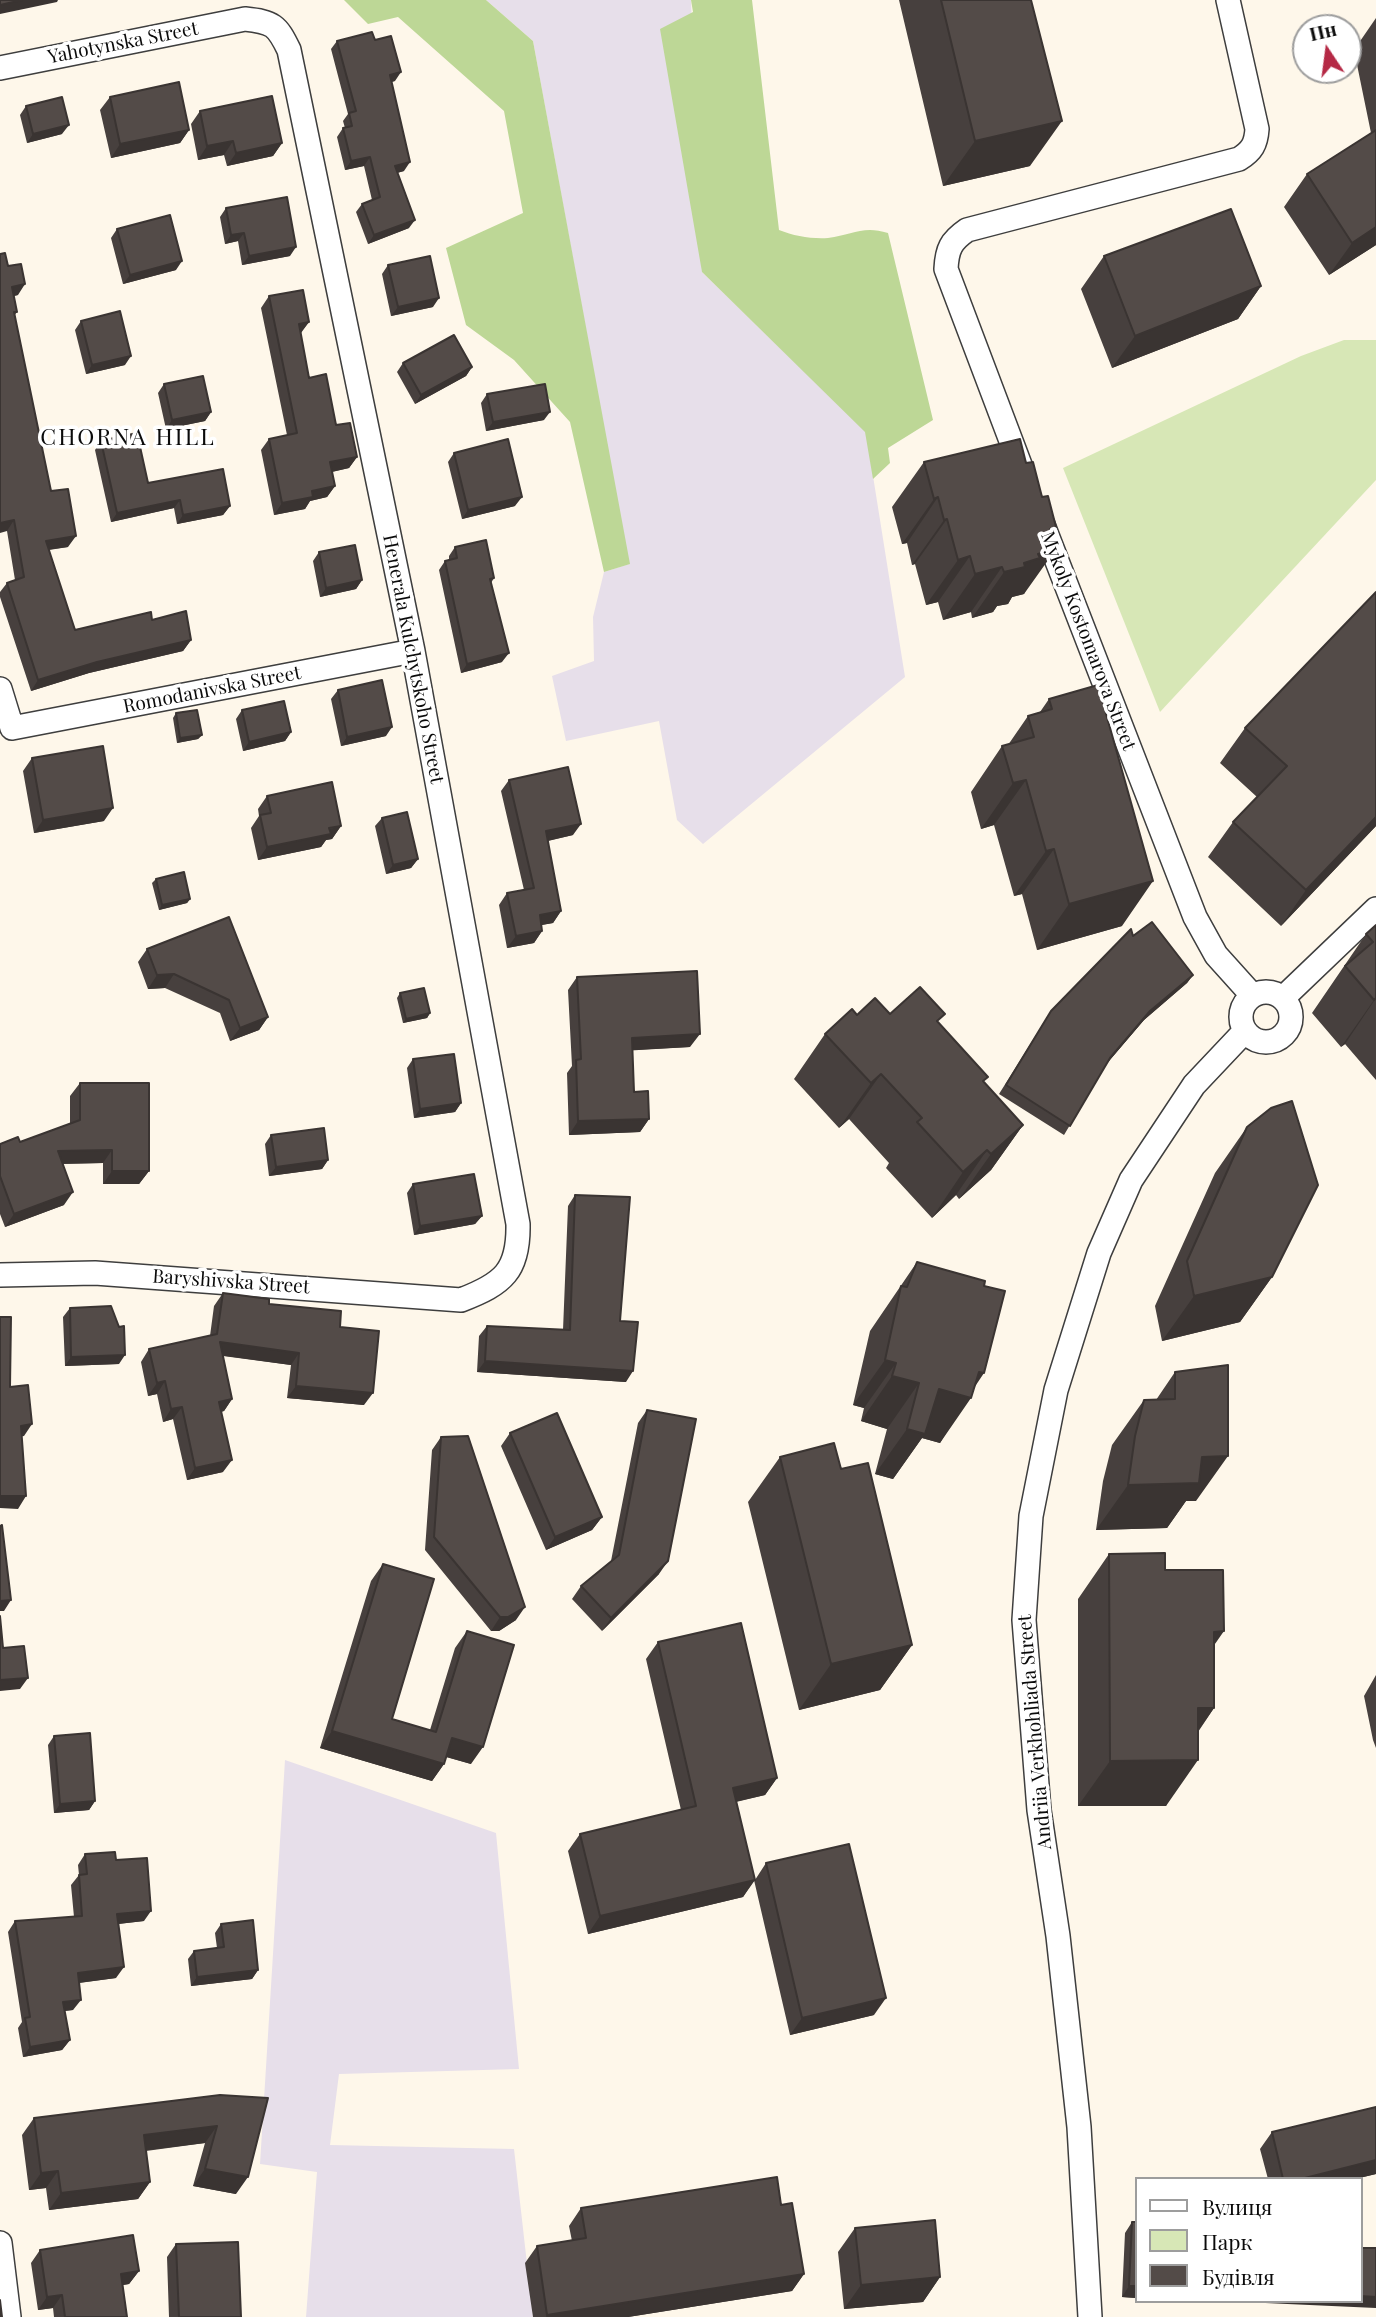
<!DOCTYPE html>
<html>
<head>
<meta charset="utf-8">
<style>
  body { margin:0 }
  #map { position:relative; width:1376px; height:2317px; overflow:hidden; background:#fef7ea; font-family:"Playfair Display",serif }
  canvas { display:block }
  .legend { position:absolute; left:1135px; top:2177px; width:228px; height:126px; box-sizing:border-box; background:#fff; border:2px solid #9d9d9d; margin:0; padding:9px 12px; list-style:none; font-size:21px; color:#0b0b0b }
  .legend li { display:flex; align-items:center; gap:14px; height:35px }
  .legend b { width:35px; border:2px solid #9d9d9d }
  .north { position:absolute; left:1292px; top:14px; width:70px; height:70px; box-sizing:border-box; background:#fff; border:2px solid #9d9d9d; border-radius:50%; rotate:347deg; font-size:19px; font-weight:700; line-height:28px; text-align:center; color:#0b0b0b }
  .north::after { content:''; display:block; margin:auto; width:24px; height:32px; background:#b52945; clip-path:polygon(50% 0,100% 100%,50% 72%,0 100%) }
</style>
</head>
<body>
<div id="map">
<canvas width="1376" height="2317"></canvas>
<ul class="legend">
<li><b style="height:9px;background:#fff"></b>Вулиця</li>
<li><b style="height:19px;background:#d7e7b6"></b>Парк</li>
<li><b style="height:19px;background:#534b48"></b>Будівля</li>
</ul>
<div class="north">Пн</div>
</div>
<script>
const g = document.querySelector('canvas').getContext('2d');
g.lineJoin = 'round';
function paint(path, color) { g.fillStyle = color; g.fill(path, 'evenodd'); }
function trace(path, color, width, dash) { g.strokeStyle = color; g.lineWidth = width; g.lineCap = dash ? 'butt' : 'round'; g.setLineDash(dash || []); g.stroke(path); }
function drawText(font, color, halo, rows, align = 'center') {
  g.font = font + ' "Playfair Display",serif'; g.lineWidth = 7; g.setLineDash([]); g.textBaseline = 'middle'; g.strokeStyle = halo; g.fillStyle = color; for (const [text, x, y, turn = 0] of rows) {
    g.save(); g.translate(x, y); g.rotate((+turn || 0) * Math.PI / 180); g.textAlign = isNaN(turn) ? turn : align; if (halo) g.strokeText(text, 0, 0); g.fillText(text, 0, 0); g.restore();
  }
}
paint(new Path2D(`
  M486 0H691L702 272 866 432 905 677 703 844 677 820 659 721 566 741 552 676 594 661 593 617 604 572 629 564 533 41Z
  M285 1760 496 1833 519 2069 339 2074 330 2145 514 2149 533 2317H306L317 2172 260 2164Z`), '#e7dfea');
paint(new Path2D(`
  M1344 340H1376V480L1160 712 1063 468 1301 356Z`), '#d7e7b6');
paint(new Path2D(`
  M344 0H486L533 41 630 564 604 572 570 422 514 360 466 325 446 248 523 213 504 111 398 17 368 24Z
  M691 0H752L779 230C794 236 811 239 828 238 852 235 863 225 888 233L933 420 888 448 890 463 873 479 865 432 702 272 660 29 693 12Z`), '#bdd796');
const street = new Path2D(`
  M0 68 245 19C273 22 277 25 289 50L413 651 518 1224C519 1271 503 1284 461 1300L95 1273 0 1275
  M1022 470 946 269C947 249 951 241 967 230L1239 159C1252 151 1256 144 1257 129L1228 0
  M1043 525 1195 917 1216 955 1252 995
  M0 689 12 728 413 651
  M1241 1017a25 25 0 1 1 50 0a25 25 0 1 1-50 0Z
  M1283 998 1376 909
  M0 2243 9 2317
  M1090 2317 1079 2127 1058 1936 1039 1810 1024 1620 1031 1516 1056 1390 1099 1253 1131 1180 1194 1085 1245 1031`);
trace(street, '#3e3e3e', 26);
trace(street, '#fff', 23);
paint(new Path2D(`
  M899 0H1031L1030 166 943 186Z
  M1376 18V245L1329 275 1284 207 1307 174 1371 133 1354 50Z
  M375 40 395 81 391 82 404 171 397 173 409 228 368 244 356 212 362 204 372 200 364 166 345 170 337 137 343 128H345L343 121 348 114 331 49 337 41Z
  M110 97 189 130 180 143 111 158 100 110Z
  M26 106 62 134 27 143 20 115Z
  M200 111 282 143 273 156 227 166 224 155 198 160 191 124Z
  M226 208 290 256 242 265 238 241 225 244 220 217Z
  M117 229 176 270 123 284 111 238Z
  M1104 256 1261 286 1238 319 1112 368 1081 289Z
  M388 265 433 307 391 316 382 274Z
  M8 266 18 295 14 296 17 312 14 316 51 491 68 547 49 550 75 630 152 620 191 640 183 651 89 673 31 691 0 597V592L7 583 15 580 7 531Z
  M269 296 309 322 300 333 309 378 336 425 357 457 349 468 332 472 335 486 327 497 310 501 305 509 274 515 261 450 269 439 287 435 261 308Z
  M81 321 125 365 86 374 75 330Z
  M403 363 472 367 466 376 415 404 397 372Z
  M164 384 211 412 205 421 166 429 158 393Z
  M487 394 544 420 486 431 481 403Z
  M101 441 148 483 230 506 223 515 177 524 174 508 111 522 95 450Z
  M454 453 515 506 462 519 448 462Z
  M924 462 1026 463 1056 527 1052 533 1024 594 1012 597 1008 604 997 606 993 612 972 618 971 612 943 620 938 602 926 605 915 564 912 565 907 543 902 544 892 507Z
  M455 547 494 578 491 583 502 662 461 673 439 570 445 561 449 560V556Z
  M319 552 362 580 356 589 320 597 313 561Z
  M1376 592V826L1281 926 1208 857 1233 822 1257 797 1220 763 1245 728Z
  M338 690 386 736 341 746 331 699Z
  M1049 699 1122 926 1037 950 1022 894 1014 896 994 825 981 829 971 792 1002 746 1008 745 1028 716 1040 712Z
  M242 710 291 732 285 741 243 751 236 719Z
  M176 713 202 735 198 739 177 743 173 718Z
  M32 758 104 821 34 833 23 771Z
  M509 780 573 835 548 841 561 911 553 923 541 925 542 931 534 943 507 948 499 905 507 893 524 890 501 791Z
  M267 796 341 826 332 839 326 840 321 847 258 860 251 828 259 816 258 809Z
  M382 818 418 859 411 868 386 874 375 826Z
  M156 879 190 899 187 903 159 910 152 883Z
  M1376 925V1080L1345 1044 1341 1047 1312 1013 1366 934Z
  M147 949 268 1017 259 1030 230 1041 220 1013 165 988 148 989 138 962Z
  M1193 975 1187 983 1144 1020 1107 1063 1064 1135 999 1094 1051 1011Z
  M577 977 690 1047 632 1050 634 1092 649 1119 640 1132 569 1135 567 1073 572 1066 568 990Z
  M400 993 430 1013 427 1018 403 1023 397 998Z
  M890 1014 938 1023 984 1082 1023 1125 991 1170 959 1199 956 1195 932 1218 886 1168 889 1163 849 1119 839 1128 794 1079 825 1034 857 1015Z
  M413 1059 461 1103 455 1112 414 1118 407 1068Z
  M80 1083 149 1171 139 1184H103V1163L62 1164 64 1205 5 1227 0 1214V1144L20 1142 70 1124V1096Z
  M1247 1127 1272 1277 1240 1322 1162 1341 1155 1306 1215 1173Z
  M271 1135 328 1160 322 1169 269 1176 265 1144Z
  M413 1184 482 1216 475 1224 414 1235 407 1193Z
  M575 1195 620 1321 626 1382 477 1372 479 1336 487 1326 563 1330 568 1206Z
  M917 1262 984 1286 974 1387 940 1443 922 1438 893 1479 875 1474 887 1429 861 1421 864 1408 853 1405 870 1331Z
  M223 1293 269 1304 340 1327 364 1405 287 1398 291 1365 223 1356 232 1399 224 1411 221 1412 223 1472 187 1480 173 1419 163 1422 157 1394 148 1396 141 1362 149 1349 210 1336 214 1306Z
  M70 1308 119 1364 65 1366 63 1317Z
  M1175 1372 1196 1501H1186L1167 1528 1096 1530 1103 1481 1112 1445 1144 1400H1156Z
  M647 1410 659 1574 602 1631 572 1599 581 1586 611 1561 638 1423Z
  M510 1433 602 1517 592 1530 546 1550 501 1446Z
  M441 1437 516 1620 499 1631H491L425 1550 432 1450Z
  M780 1457 841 1469 912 1645 880 1690 799 1710 748 1502Z
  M1109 1554 1165 1570 1214 1645V1708L1198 1732 1166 1806H1078V1599Z
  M383 1564 392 1719 430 1730 455 1648 467 1631 471 1764 446 1757 444 1764 432 1781 320 1748 371 1581Z
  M658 1642 777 1778 765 1795 736 1802 755 1880 766 1863 874 2015 790 2035 754 1880 743 1897 588 1934 568 1851 580 1834 681 1810 646 1659Z
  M1376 1675V1748L1373 1740 1364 1696Z
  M54 1736 95 1801 89 1810 54 1813 48 1745Z
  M85 1854 116 1860 144 1921 118 1924 116 1978 79 1983 73 2010 64 2011 70 2040 62 2050 23 2057 18 2028 22 2022 8 1932 15 1921 74 1917 71 1885 79 1875 78 1865Z
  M221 1924 258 1970 252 1979 191 1986 188 1959 194 1951 217 1948 215 1933Z
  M220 2095 236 2194 193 2186 205 2143 146 2151 150 2182 138 2199 49 2210 46 2188 29 2190 22 2135 34 2118Z
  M1272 2132 1376 2174 1355 2179H1268L1260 2149Z
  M781 2205 804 2274 792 2291 628 2317H533L525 2263 537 2246 572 2241 569 2226 581 2208Z
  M1132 2222H1136V2298L1122 2297 1125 2233Z
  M855 2228 940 2277 923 2302 844 2309 838 2252Z
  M176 2244 241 2317H169L167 2257Z
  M40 2250 139 2271 129 2284 122 2285 127 2317H54L53 2308 38 2310 31 2263Z`), '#47403e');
paint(new Path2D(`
  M22 0H58L57 2 0 14V5Z
  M401 72 395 81 383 84 390 75Z
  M1062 121 1030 166 943 186 975 141Z
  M69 125 62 134 27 143 33 134Z
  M189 130 180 143 111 158 120 144Z
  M233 141 224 155 198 160 207 146Z
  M282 143 273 156 227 166 236 153Z
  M370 157 364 166 345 170 351 161Z
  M410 162 404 171 389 175 395 166Z
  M415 220 409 228 368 244 374 235Z
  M1376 227V245L1329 275 1352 243Z
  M244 233 238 241 225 244 231 235Z
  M296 247 290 256 242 265 249 256Z
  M182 261 176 270 123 284 130 275Z
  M25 284 18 295 4 298 12 287Z
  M1261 286 1238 319 1112 368 1135 336Z
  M439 298 433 307 391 316 398 307Z
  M309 322 301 333 290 335 299 324Z
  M131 356 125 365 86 374 92 365Z
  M472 367 466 376 415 404 421 395Z
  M211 412 205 421 166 429 172 420Z
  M550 412 544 420 486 431 493 422Z
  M357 457 349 468 322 474 330 462Z
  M335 486 327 497 310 501 305 509 274 515 282 503 312 491Z
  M522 497 515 506 462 519 468 510Z
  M938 497 907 543 902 544 934 499Z
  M180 500 174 508 111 522 117 513Z
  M230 506 223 515 177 524 183 515Z
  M947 519 915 564 912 565 944 520Z
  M14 520 7 531 0 533V523Z
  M1056 527 1033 560 1038 554 1056 549 1024 594 1012 597 1008 604 997 606 993 612 972 618 1004 572 1050 529Z
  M76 536 68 547 38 551 46 541Z
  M970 556 938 602 926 605 958 560Z
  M1002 567 971 612 943 620 975 574Z
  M362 580 356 589 320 597 326 588Z
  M191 640 183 651 89 673 31 691 38 680 97 662Z
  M509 653 502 662 461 673 467 664Z
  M392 727 386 736 341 746 347 737Z
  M291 732 285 741 243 751 249 742Z
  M202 735 198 739 177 743 180 738Z
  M1026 780 994 825 981 829 1013 783Z
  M113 808 104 821 34 833 43 820Z
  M1376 817V826L1281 926 1306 890Z
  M581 824 573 835 538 843 546 831Z
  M341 826 332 839 326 840 321 847 258 860 267 847Z
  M1054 849 1022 894 1014 896 1046 851Z
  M418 859 411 868 386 874 393 865Z
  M1153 881 1122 926 1037 950 1069 904Z
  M190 899 187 903 159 910 162 905Z
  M561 911 553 923 531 927 540 915Z
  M542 931 534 943 507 948 516 936Z
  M174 974 165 988 148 989 157 975Z
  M1193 975 1187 983 1144 1020 1104 1067 1110 1058 1150 1011Z
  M1376 998 1345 1044 1341 1047 1374 1000Z
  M430 1013 427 1018 403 1023 406 1019Z
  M268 1017 259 1030 230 1041 240 1028Z
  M700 1034 690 1047 622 1051 632 1038Z
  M881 1074 849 1119 839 1128 871 1083Z
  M461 1103 455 1112 414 1118 420 1109Z
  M649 1119 640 1132 569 1135 578 1121Z
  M1023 1125 991 1170 959 1199 991 1154Z
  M112 1150 103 1163 48 1164 58 1151Z
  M987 1150 956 1195 932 1218 963 1172Z
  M328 1160 322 1169 269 1176 276 1167Z
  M112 1171H149L139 1184H103Z
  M73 1192 64 1205 5 1227 14 1214Z
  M482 1216 475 1224 414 1235 420 1226Z
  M1272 1277 1240 1322 1162 1341 1194 1296Z
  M220 1342 299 1353 291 1365 211 1354Z
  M125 1355 119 1364 65 1366 71 1357Z
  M885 1360 896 1363 864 1408 853 1405Z
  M485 1361 633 1371 626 1382 477 1372Z
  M979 1372 984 1373 968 1397 971 1398 940 1443 922 1438 893 1479 875 1474 907 1429 939 1389Z
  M892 1376 919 1383 887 1429 861 1421Z
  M165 1381 157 1394 148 1396 157 1383Z
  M296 1386 373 1393 364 1405 287 1398Z
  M232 1399 224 1411 210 1414 219 1402Z
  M182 1407 173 1419 163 1422 171 1409Z
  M32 1424 24 1436 12 1438 21 1426Z
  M1228 1456 1196 1501H1186L1167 1528 1096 1530 1128 1485 1202 1457Z
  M232 1460 223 1472 187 1480 195 1468Z
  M0 1496H26L18 1509 0 1508Z
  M602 1517 592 1530 546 1550 555 1537Z
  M668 1561 659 1574 602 1631 611 1618Z
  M11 1600 4 1611H0V1601Z
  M525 1607 516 1620 499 1631H491L500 1617Z
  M1224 1631 1192 1677 1214 1632Z
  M912 1645 880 1690 799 1710 831 1664Z
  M28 1678 20 1689 0 1691V1680Z
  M1198 1708H1214L1182 1754Z
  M332 1731 444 1764 432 1781 320 1748Z
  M452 1738 483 1747 471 1764 440 1755Z
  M1198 1760 1166 1806H1078L1110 1761Z
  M777 1778 765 1795 721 1805 733 1788Z
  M95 1801 89 1810 54 1813 60 1804Z
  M755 1880 743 1897 588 1934 600 1916Z
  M151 1911 144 1921 109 1925 117 1914Z
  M124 1967 116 1978 70 1984 78 1973Z
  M258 1970 252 1979 191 1986 197 1977Z
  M886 1998 874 2015 790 2035 802 2018Z
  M81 2000 73 2010 55 2012 63 2002Z
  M70 2040 62 2050 23 2057 30 2047Z
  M217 2126 205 2143 132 2152 144 2135Z
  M1376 2160V2174L1355 2179H1301Z
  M205 2169 248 2177 236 2194 193 2186Z
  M58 2171 46 2188 29 2190 41 2173Z
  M150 2182 138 2199 49 2210 61 2193Z
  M139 2271 129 2284 112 2287 121 2274Z
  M804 2274 792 2291 628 2317H546L547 2315Z
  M940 2277 923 2302 844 2309 861 2285Z
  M1129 2286H1136V2298L1122 2297Z
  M62 2295 53 2308 38 2310 47 2297Z
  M1360 2296 1376 2297V2308L1221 2301H1360Z`), '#3a3432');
const building = new Path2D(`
  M0 0H22L0 5Z
  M941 0H1031L1062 121 975 141Z
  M372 32 375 40 391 36 401 72 390 75 410 162 395 166 415 220 374 235 362 204 380 197 370 157 351 161 343 128 352 126 349 113 356 111 337 41Z
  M179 82 189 130 120 144 110 97Z
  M272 96 282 143 236 153 233 141 207 146 200 111Z
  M62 97 69 125 33 134 26 106Z
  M1376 130V227L1352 243 1307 174Z
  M287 197 296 247 249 256 244 233 231 235 226 208Z
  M1231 209 1261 286 1135 336 1104 256Z
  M170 215 182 261 130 275 117 229Z
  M5 253 8 266 21 264 25 284 12 287 17 312H14L51 491 68 489 76 536 46 541 75 630 151 612 152 620 186 611 191 640 97 662 38 680 7 583 24 577 14 520 0 523V254Z
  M430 256 439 298 398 307 388 265Z
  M303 290 309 322 299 324 309 378 326 374 336 425 350 423 357 457 330 462 335 486 312 491 313 497 282 503 269 439 297 433 269 296Z
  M120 311 131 356 92 365 81 321Z
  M454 335 472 367 421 395 403 363Z
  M203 376 211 412 172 420 164 384Z
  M545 384 550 412 493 422 487 394Z
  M137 433 148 483 223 469 230 506 183 515 180 500 117 513 101 441Z
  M508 439 522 497 468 510 454 453Z
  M1020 439 1026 463 1033 462 1042 497 1048 496 1056 527 1050 529 1056 549 1038 554 1040 558 1024 563 1025 567 1004 572 1002 567 975 574 970 556 958 560 947 519 944 520 938 497 934 499 924 462Z
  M486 540 494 578 490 579 509 653 467 664 445 561 457 558 455 547Z
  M355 545 362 580 326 588 319 552Z
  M1376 592V817L1306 890 1233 822 1287 766 1245 728Z
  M382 680 392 727 347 737 338 690Z
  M1098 685 1153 881 1069 904 1054 849 1046 851 1026 780 1013 783 1002 746 1034 737 1028 716 1052 709 1049 699Z
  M284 701 291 732 249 742 242 710Z
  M197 710 202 735 180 738 176 713Z
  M103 746 113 808 43 820 32 758Z
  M568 767 581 824 546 831 561 911 540 915 542 931 516 936 507 893 534 888 509 780Z
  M332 782 341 826 329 828 331 834 267 847 260 815 271 813 267 796Z
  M407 812 418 859 393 865 382 818Z
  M184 872 190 899 162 905 156 879Z
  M229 917 268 1017 240 1028 229 1000 174 974 157 975 147 949Z
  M1152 922 1193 975 1150 1011 1110 1058 1070 1126 1006 1085 1051 1011 1131 929 1133 936Z
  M1376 925V998L1374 1000 1345 966 1373 942 1366 934Z
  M697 971 700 1034 632 1038 634 1092 648 1091 649 1119 578 1121 576 1060 581 1059 577 977Z
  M920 987 945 1014 937 1021 988 1077 983 1081 1023 1125 991 1154 987 1150 963 1172 917 1122 922 1118 881 1074 871 1083 825 1034 852 1009 857 1015 875 998 890 1014Z
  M424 988 430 1013 406 1019 400 993Z
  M454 1054 461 1103 420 1109 413 1059Z
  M80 1083H149V1171H112V1150L58 1151 73 1192 14 1214 0 1176V1144L18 1137 20 1142 80 1120Z
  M1292 1101 1318 1185 1272 1277 1194 1296 1187 1261 1247 1127 1271 1108Z
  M324 1128 328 1160 276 1167 271 1135Z
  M474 1174 482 1216 420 1226 413 1184Z
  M575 1195 630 1197 620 1321 638 1322 633 1371 485 1361 487 1326 570 1330Z
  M917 1262 985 1281 984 1286 1005 1291 984 1373 979 1372 971 1398 939 1389 925 1434 907 1429 919 1383 892 1376 896 1363 885 1360 901 1286 907 1287Z
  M223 1293 269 1299V1304L341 1311 340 1327 379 1331 373 1393 296 1386 299 1353 220 1342 232 1399 219 1402 232 1460 195 1468 182 1407 171 1409 165 1381 157 1383 149 1349 217 1334Z
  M111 1306 119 1327 124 1326 125 1355 71 1357 70 1308Z
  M0 1317H11L10 1387 28 1385 32 1424 21 1426 26 1496H0Z
  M1228 1365V1456L1202 1457 1199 1483 1128 1485 1135 1436 1144 1400 1175 1399V1372Z
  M647 1410 696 1419 668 1561 611 1618 581 1586 619 1555Z
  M557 1413 602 1517 555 1537 510 1433Z
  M468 1436 525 1607 508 1617H500L434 1537 441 1437Z
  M834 1443 841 1469 868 1463 912 1645 831 1664 780 1457Z
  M2 1525 11 1600 0 1601V1526Z
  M1165 1553V1570H1223L1224 1631 1214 1632V1708H1198V1760L1110 1761 1109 1554Z
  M383 1564 434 1579 392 1719 436 1732 467 1631 514 1645 483 1747 452 1738 444 1764 332 1731Z
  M0 1616 3 1648 24 1646 28 1678 0 1680Z
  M741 1623 777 1778 733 1788 755 1880 600 1916 580 1834 696 1806 658 1642Z
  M90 1733 95 1801 60 1804 54 1736Z
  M849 1844 886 1998 802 2018 766 1863Z
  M115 1852 116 1860 147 1858 151 1911 117 1914 124 1967 78 1973 81 2000 63 2002 70 2040 30 2047 25 2018 30 2017 15 1921 82 1916 79 1875 87 1874 85 1854Z
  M253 1920 258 1970 197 1977 194 1951 224 1947 221 1924Z
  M220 2095 268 2098 248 2177 205 2169 217 2126 144 2135 150 2182 61 2193 58 2171 41 2173 34 2118Z
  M1376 2107V2160L1301 2179H1283L1272 2132Z
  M777 2177 781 2205 792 2203 804 2274 547 2315 537 2246 586 2238 581 2208Z
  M935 2220 940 2277 861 2285 855 2228Z
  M1132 2222H1136V2286H1129Z
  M133 2235 139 2271 121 2274 127 2317H65L62 2295 47 2297 40 2250Z
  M238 2242 241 2317H179L176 2244Z
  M1360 2248H1376V2297L1360 2296Z
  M0 2300 2 2317H0Z`);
paint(building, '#534b48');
trace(building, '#3a3432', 2);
drawText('19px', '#0b0b0b', '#fff', [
  ["Yahotynska Street",123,43,-11],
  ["Mykoly Kostomarova Street",1088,641,69],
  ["Henerala Kulchytskoho Street",413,659,79],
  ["Romodanivska Street",212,690,-11],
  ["Baryshivska Street",231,1282,4],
  ["Andriia Verkhohliada Street",1035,1732,-95]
]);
g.letterSpacing = '2px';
drawText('23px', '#0b0b0b', '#fff', [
  ["CHORNA HILL",128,438]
]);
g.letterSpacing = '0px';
</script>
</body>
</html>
